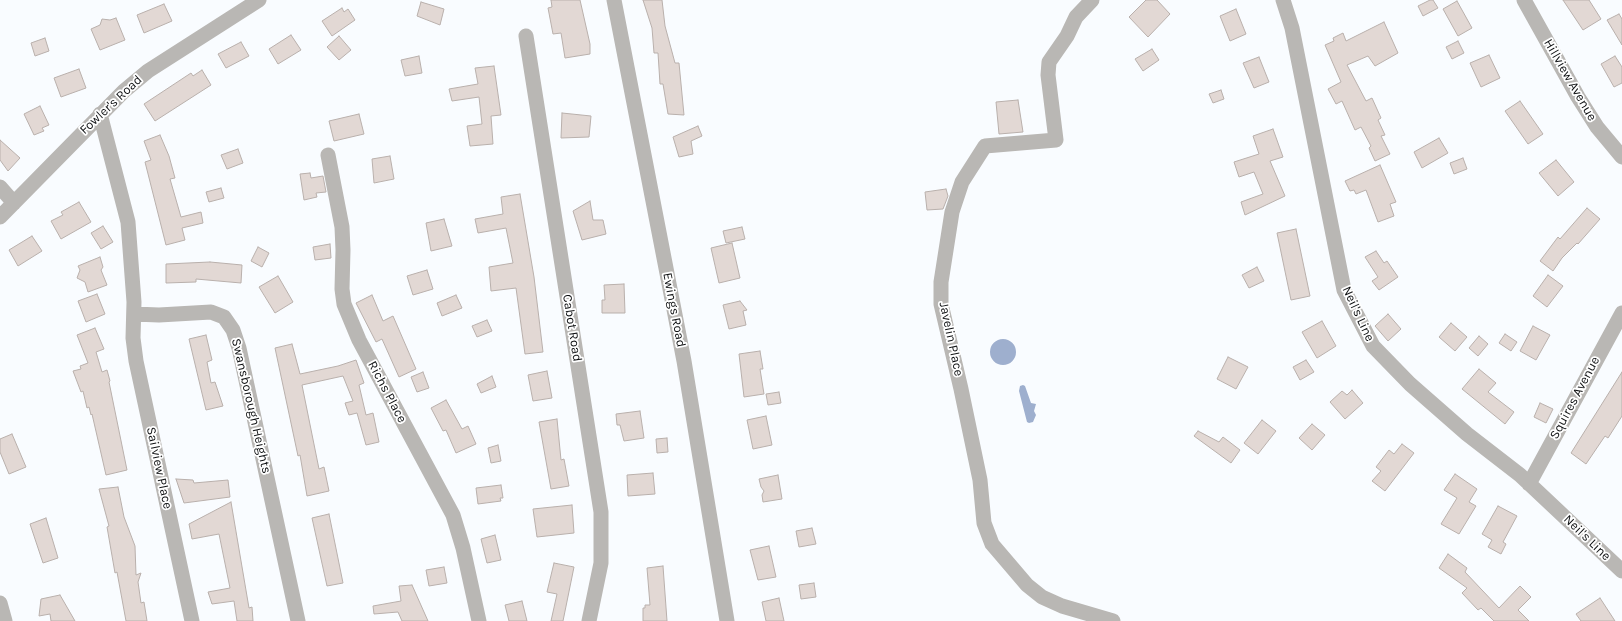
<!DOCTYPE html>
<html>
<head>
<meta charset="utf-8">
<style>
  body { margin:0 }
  canvas { display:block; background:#f9fcff }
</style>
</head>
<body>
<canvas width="1622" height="621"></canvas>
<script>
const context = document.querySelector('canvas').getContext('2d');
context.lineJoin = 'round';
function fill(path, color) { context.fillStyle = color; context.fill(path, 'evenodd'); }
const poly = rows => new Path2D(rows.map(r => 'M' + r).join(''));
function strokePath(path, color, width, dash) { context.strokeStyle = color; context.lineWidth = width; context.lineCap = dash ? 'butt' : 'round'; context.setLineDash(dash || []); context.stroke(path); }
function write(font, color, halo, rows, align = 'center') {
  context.font = font + ' Karla,sans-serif'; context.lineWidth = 3.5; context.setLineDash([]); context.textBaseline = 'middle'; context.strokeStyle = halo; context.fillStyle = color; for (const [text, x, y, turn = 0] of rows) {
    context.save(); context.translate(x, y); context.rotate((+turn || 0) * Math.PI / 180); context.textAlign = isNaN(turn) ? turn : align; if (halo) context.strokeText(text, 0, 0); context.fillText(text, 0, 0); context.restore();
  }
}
fill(poly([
  '990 352a13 13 0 1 1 26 0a13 13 0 1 1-26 0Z',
  [1023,385,1025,386,1031,403,1036,404,1034,411,1036,415,1033,422,1029,423,1027,422,1019,391,1020,386]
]), '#9eafce');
const building = poly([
  [551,0,580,0,590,44,590,54,565,58,561,33,553,34,548,8,552,7,551,0],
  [643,0,662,0,665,26,675,63,679,63,684,115,668,114,663,84,660,84,658,53,654,53,652,28,643,0],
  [1146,0,1157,0,1170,14,1148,37,1129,17,1146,0],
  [1430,0,1433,0,1438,8,1423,16,1418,6,1430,0],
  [1563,0,1589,0,1601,19,1583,30,1563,0],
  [1457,1,1472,28,1458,36,1443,9,1457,1],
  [421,2,444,9,440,25,417,16,421,2],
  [164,4,172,21,144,33,137,15,164,4],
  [342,8,344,12,348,9,355,20,332,36,322,21,342,8],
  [1236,9,1246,34,1230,41,1220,16,1236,9],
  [1619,14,1622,19,1622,45,1607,20,1619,14],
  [116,18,125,40,100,50,91,29,100,25,102,19,110,20,116,18],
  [1384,22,1398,53,1375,66,1368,56,1347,65,1366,101,1372,98,1381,118,1378,120,1385,135,1381,136,1390,154,1375,161,1369,148,1371,146,1361,127,1355,130,1342,101,1336,104,1328,89,1341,82,1325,45,1334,41,1333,38,1343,33,1346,41,1384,22],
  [291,35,301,50,278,64,269,49,291,35],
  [339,36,351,50,339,60,327,47,339,36],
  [45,38,49,51,35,56,31,43,45,38],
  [1458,41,1464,53,1452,59,1446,47,1458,41],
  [241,42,249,56,226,68,218,54,241,42],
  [1152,49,1159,60,1143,71,1135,59,1152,49],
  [1489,55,1500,78,1481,87,1470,63,1489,55],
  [419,56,422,73,405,76,401,60,419,56],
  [1615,56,1622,67,1622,83,1614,87,1601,64,1615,56],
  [1259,57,1269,82,1254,88,1243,63,1259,57],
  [494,66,501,115,491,116,493,144,470,146,467,126,482,124,479,97,452,101,449,89,478,84,475,68,494,66],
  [79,69,86,88,61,97,54,78,79,69],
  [202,70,211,85,155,121,144,104,191,73,193,76,202,70],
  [1221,90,1224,99,1213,103,1209,94,1221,90],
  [1018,100,1023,132,999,134,996,102,1018,100],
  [1520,101,1543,134,1528,144,1505,111,1520,101],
  [40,106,49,125,42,128,44,131,34,135,24,114,40,106],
  [562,113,591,116,589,137,561,138,562,113],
  [359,114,364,134,334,141,329,121,359,114],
  [698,126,702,136,691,141,693,154,679,157,673,137,698,126],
  [1273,129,1283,157,1270,161,1285,196,1245,215,1241,202,1263,194,1254,172,1239,177,1234,162,1259,154,1253,136,1273,129],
  [160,135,169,156,175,178,170,179,181,217,201,212,203,223,182,228,185,240,166,245,145,162,151,160,144,141,160,135],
  [1439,138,1448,153,1422,168,1414,152,1439,138],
  [0,140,20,158,8,171,0,160,0,140],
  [238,149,243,163,227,169,221,155,238,149],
  [390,156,394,179,374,183,372,159,390,156],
  [1463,158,1467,169,1454,174,1450,163,1463,158],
  [1556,160,1574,182,1558,196,1539,173,1556,160],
  [1380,165,1396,202,1390,204,1394,216,1378,222,1366,190,1356,194,1354,190,1350,191,1345,181,1380,165],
  [310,173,311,178,323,176,326,192,316,193,317,197,304,200,300,174,310,173],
  [221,188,224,198,209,202,206,192,221,188],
  [946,189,948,196,943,209,927,210,925,192,946,189],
  [520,194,534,277,543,352,525,354,516,288,491,291,489,267,513,263,506,228,478,233,475,219,503,214,501,197,520,194],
  [590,201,593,220,603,220,606,234,582,240,573,211,590,201],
  [79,202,91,222,61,239,51,221,63,215,61,212,79,202],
  [1587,208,1600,219,1578,244,1577,243,1562,258,1553,271,1540,261,1558,237,1560,239,1587,208],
  [444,219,452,246,431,251,426,223,444,219],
  [103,226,113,242,101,249,91,233,103,226],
  [742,227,745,239,726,243,723,231,742,227],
  [1296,229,1310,296,1291,300,1277,233,1296,229],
  [32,236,42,251,18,266,9,250,32,236],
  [732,243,740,278,719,283,711,248,732,243],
  [330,244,331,258,315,260,313,247,330,244],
  [258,247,269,253,262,267,251,261,258,247],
  [1376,251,1384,263,1387,261,1398,277,1379,290,1372,281,1378,277,1365,257,1376,251],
  [100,257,103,267,101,270,107,285,88,292,85,282,77,278,80,270,78,266,100,257],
  [210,262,242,265,241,283,196,279,196,282,166,283,166,264,210,262],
  [1257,267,1264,281,1249,288,1242,275,1257,267],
  [427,270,433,289,413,295,407,276,427,270],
  [1548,275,1563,286,1547,307,1533,296,1548,275],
  [278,276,293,302,275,313,259,287,278,276],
  [624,284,625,313,602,313,602,300,605,300,604,285,624,284],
  [97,294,105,314,86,322,78,301,97,294],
  [372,295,383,321,393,316,416,369,399,377,382,339,376,342,356,303,372,295],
  [456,295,462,308,442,316,437,303,456,295],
  [740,301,747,310,743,311,746,325,729,329,723,305,740,301],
  [1388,314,1401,329,1388,341,1375,326,1388,314],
  [487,320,492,331,477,337,472,326,487,320],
  [1322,321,1336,346,1317,358,1302,332,1322,321],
  [1451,323,1467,337,1455,351,1439,337,1451,323],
  [1533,326,1550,335,1536,360,1520,351,1533,326],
  [95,328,104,349,96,352,102,372,107,370,110,381,109,382,127,470,106,475,92,414,91,415,89,407,87,408,83,391,81,392,73,371,81,369,80,366,88,363,77,335,95,328],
  [1505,334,1517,342,1511,351,1499,343,1505,334],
  [206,335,212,360,207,362,211,383,215,382,223,406,206,410,189,339,206,335],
  [1479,336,1488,344,1478,356,1469,348,1479,336],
  [292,344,300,374,338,366,356,360,364,383,359,385,366,415,373,413,379,442,366,445,357,413,349,415,345,403,353,401,343,376,302,385,319,469,324,467,329,491,307,496,300,455,298,456,275,348,292,344],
  [760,351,763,369,760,369,764,394,744,397,739,354,760,351],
  [1228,357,1248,367,1236,389,1217,379,1228,357],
  [1306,360,1314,372,1300,380,1293,367,1306,360],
  [1479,369,1496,383,1488,392,1514,412,1505,424,1462,389,1479,369],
  [547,371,552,398,533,401,528,375,547,371],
  [423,372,429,388,417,392,411,377,423,372],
  [1622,372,1622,416,1608,438,1605,436,1586,464,1571,453,1622,372],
  [492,376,496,387,481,393,477,384,492,376],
  [1352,390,1363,403,1345,419,1330,402,1342,391,1347,395,1352,390],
  [779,392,781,403,768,405,766,394,779,392],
  [446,400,462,429,468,426,476,444,456,453,446,430,443,431,431,408,446,400],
  [1540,403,1553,409,1546,423,1534,417,1540,403],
  [640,411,644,438,624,441,620,425,617,425,616,414,640,411],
  [766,416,772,445,753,449,747,420,766,416],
  [557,419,561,460,564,459,569,486,551,489,539,422,557,419],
  [1262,420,1276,431,1258,454,1244,443,1262,420],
  [1312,424,1325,435,1312,450,1299,438,1312,424],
  [1198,431,1219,442,1223,437,1240,450,1231,463,1194,436,1198,431],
  [12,434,26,467,9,474,0,452,0,439,12,434],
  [667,438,668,452,657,453,656,439,667,438],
  [1402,444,1414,453,1385,491,1372,481,1381,471,1376,467,1389,450,1394,454,1402,444],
  [498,445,501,461,491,463,488,448,498,445],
  [653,473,655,494,628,496,627,475,653,473],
  [1455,474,1477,489,1469,502,1476,506,1459,534,1441,524,1457,498,1444,490,1455,474],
  [778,475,782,499,763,502,762,495,764,491,761,487,759,479,778,475],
  [176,479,193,480,194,483,228,480,230,497,184,503,176,479],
  [501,485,503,498,500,498,501,501,478,504,476,488,501,485],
  [118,487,124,517,135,546,136,575,141,573,138,582,141,603,144,602,147,621,126,621,117,572,115,573,107,527,109,526,99,489,118,487],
  [231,502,249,608,252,607,253,621,237,621,234,601,212,604,208,592,230,588,219,534,192,539,189,524,231,502],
  [572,505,574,533,537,537,533,509,572,505],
  [1498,506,1517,516,1503,542,1506,544,1501,554,1488,547,1492,540,1482,534,1498,506],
  [329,514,343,583,327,586,312,518,329,514],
  [46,518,58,558,43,563,30,524,46,518],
  [812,528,816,544,799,547,796,531,812,528],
  [495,535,501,560,487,563,481,539,495,535],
  [769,546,776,577,758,580,750,550,769,546],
  [1448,554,1467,568,1465,572,1499,608,1520,586,1531,597,1518,610,1529,621,1494,621,1481,608,1478,610,1462,593,1467,588,1439,568,1448,554],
  [554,563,574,567,563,621,551,621,557,594,547,592,554,563],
  [663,566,667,621,643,621,643,608,645,608,645,605,650,605,647,568,663,566],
  [444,567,447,583,429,586,426,570,444,567],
  [814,583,816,597,801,599,799,585,814,583],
  [412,585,428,621,402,621,398,612,374,614,373,606,401,601,399,586,412,585],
  [60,595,75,621,51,621,50,614,39,616,41,599,60,595],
  [779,598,784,621,766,621,762,602,779,598],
  [1600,598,1615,621,1581,621,1576,614,1600,598],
  [522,601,527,621,509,621,505,605,522,601]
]);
fill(building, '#e2d8d4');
strokePath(building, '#b9b0ac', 1);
strokePath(poly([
  [614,0,684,361,727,621],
  [1092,0,1076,17,1067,36,1049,62,1048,75,1056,140,985,146,962,182,952,212,941,282,941,304,961,389,980,480,984,523,992,544,1027,585,1042,597,1062,606,1113,621],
  [1283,0,1292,28,1344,290,1373,346,1410,384,1467,434,1520,475,1622,571],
  [1524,0,1578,97,1597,127,1622,157],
  [526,36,601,512,601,563,589,621],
  [100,114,128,222,134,302,133,338,136,361,192,621],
  [328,155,342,227,343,250,342,289,344,304,359,340,453,515,463,548,479,621],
  [0,187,14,203],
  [0,217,124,91,148,71,259,0],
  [134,314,159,315,211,312,224,317,233,330,239,348,298,621],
  [1529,484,1622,313],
  [0,603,5,621]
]), '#b9b7b4', 15);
write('13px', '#0d0f11', '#fff', [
  ["Hillview Avenue",1570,80,60],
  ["Fowler's Road",111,105,-43],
  ["Ewings Road",674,310,79],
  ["Neil's Line",1358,314,65],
  ["Cabot Road",572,328,81],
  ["Javelin Place",951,339,78],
  ["Richs Place",387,392,62],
  ["Squires Avenue",1575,398,-62],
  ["Swansborough Heights",251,406,77],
  ["Sailview Place",159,468,78],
  ["Neil's Line",1587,538,44]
]);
</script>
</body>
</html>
